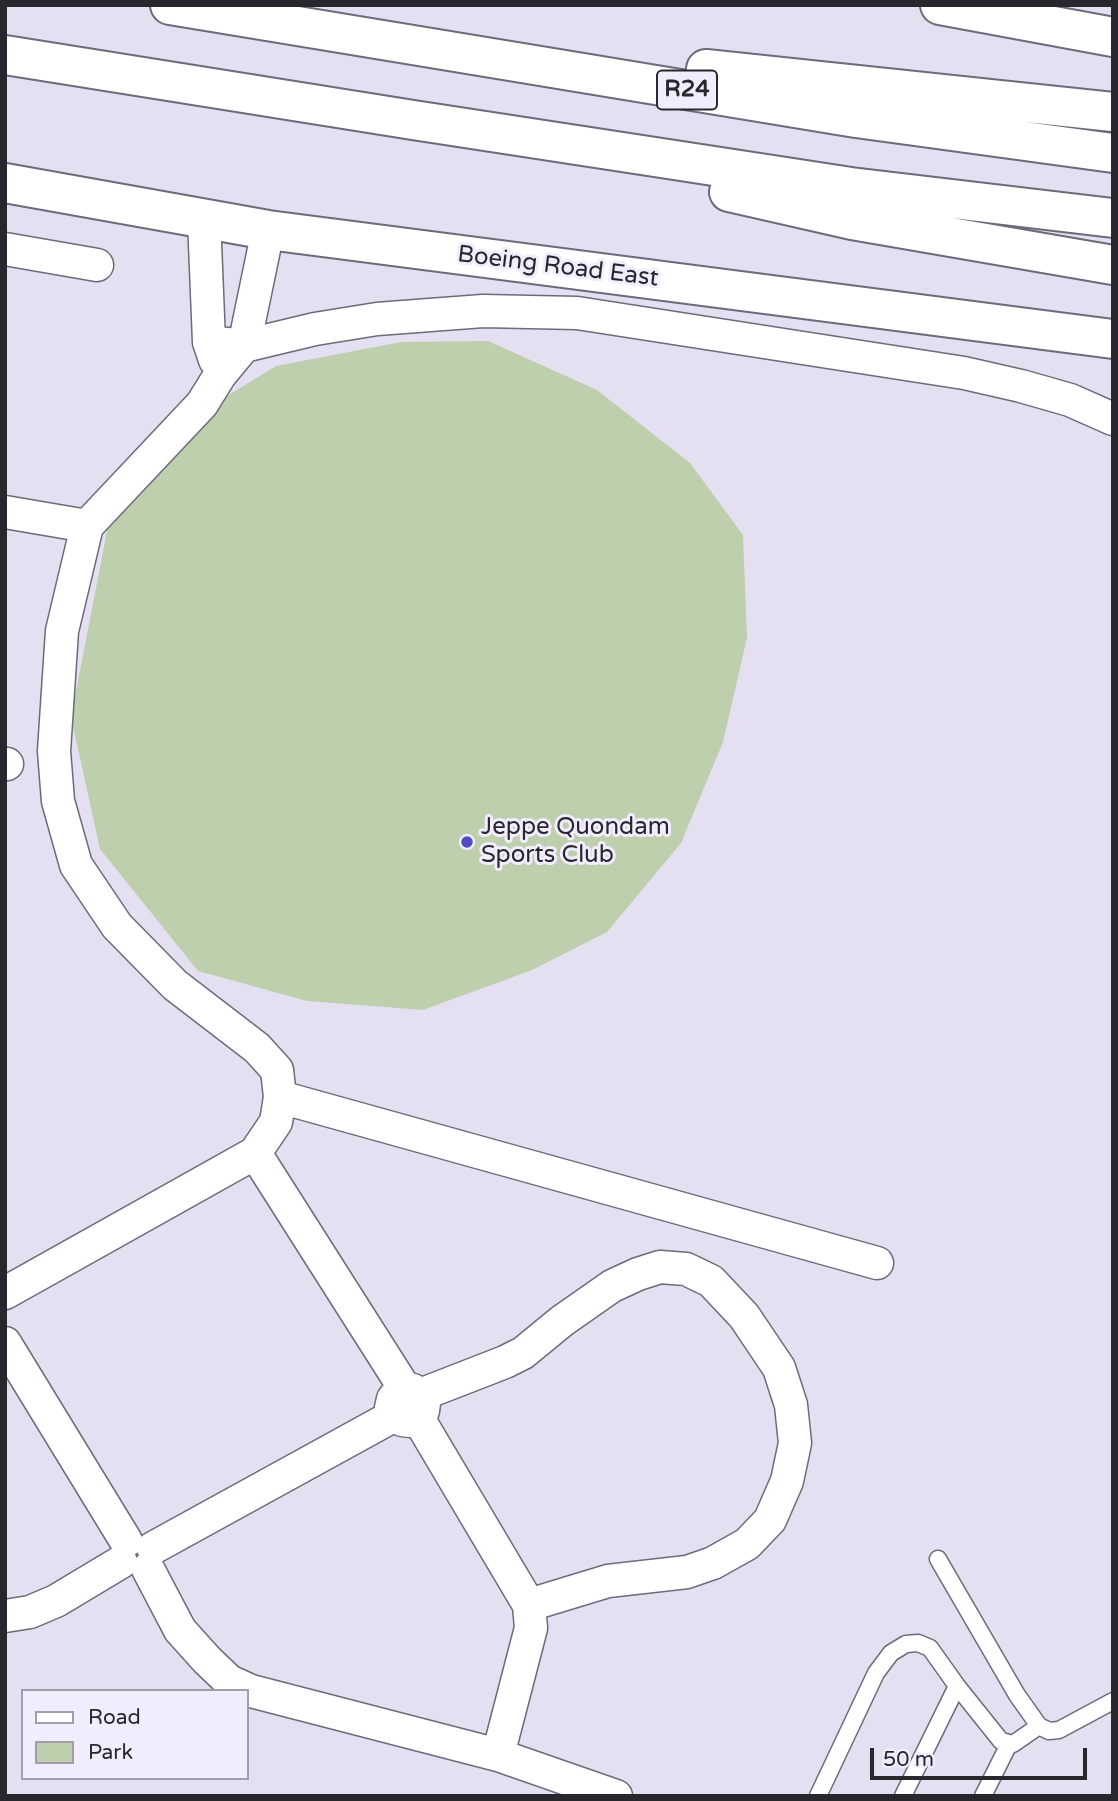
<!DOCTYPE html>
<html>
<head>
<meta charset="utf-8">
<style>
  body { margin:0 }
  #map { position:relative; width:1118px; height:1801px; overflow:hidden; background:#e4dff1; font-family:"Varela Round",sans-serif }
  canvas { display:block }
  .frame { position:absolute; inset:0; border:7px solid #29272d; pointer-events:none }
  .legend { position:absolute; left:21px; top:1689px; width:228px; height:91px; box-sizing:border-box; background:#f1ecfe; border:2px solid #a19daa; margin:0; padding:9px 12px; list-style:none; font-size:21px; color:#29272d }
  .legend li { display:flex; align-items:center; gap:14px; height:35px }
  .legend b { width:35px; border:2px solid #a19daa }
  .scale { position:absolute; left:870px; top:1748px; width:217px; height:32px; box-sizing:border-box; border:4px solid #29272d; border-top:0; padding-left:9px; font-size:21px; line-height:24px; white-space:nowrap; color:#29272d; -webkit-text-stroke:5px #f1ecfe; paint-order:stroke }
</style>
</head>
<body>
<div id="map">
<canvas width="1118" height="1801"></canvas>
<div class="frame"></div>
<ul class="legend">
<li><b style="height:9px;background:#fff"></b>Road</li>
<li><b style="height:19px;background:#bdcfad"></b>Park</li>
</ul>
<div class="scale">50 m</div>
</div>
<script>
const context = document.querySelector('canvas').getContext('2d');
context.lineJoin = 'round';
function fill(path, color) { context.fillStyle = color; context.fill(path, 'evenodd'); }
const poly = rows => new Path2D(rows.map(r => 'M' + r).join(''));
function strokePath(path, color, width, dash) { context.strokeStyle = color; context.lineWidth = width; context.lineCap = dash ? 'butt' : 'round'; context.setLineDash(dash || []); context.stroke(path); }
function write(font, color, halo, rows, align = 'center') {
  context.font = font + ' "Varela Round",sans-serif'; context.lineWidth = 6; context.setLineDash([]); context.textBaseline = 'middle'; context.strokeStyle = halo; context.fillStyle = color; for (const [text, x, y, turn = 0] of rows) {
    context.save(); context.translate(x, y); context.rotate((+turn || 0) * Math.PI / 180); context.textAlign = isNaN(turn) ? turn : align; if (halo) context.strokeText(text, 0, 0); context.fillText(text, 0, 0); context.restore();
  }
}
fill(poly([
  [488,341,597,390,690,463,743,535,747,638,723,742,681,843,607,932,532,970,423,1010,307,1001,198,971,100,849,71,717,108,526,204,410,276,366,401,342]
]), '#bdcfad');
const service = poly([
  [938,1559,1017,1695,1039,1726,1049,1731,1059,1730,1113,1701],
  [818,1796,876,1673,891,1653,906,1644,918,1643,930,1648,957,1686,1001,1741,1013,1744,1039,1726],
  [903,1796,957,1686],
  [983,1796,1009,1744]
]);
const minor = poly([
  [204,219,209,342,215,360],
  [5,249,97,265],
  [209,342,244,346,315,329,377,319,483,311,577,313,964,373,1021,386,1070,400,1113,419],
  [5,512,87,526],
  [5,764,7,764],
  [280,1097,877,1263],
  [255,1153,405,1389],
  [5,1293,255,1153,276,1122,280,1097,277,1070,257,1048,175,985,117,926,76,865,58,801,54,751,62,631,87,526,202,404,220,375,244,346,268,230],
  [5,1343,126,1541],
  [420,1395,424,1403,423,1411,418,1418,410,1421,402,1420,395,1415,391,1408,393,1399,398,1393,405,1389,413,1390,420,1395,505,1362,523,1353,562,1321,612,1286,638,1274,660,1267,686,1269,711,1281,744,1316,779,1368,791,1405,795,1443,787,1481,770,1520,747,1544,713,1563,687,1572,608,1581,529,1605],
  [418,1418,529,1605,531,1628,498,1755],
  [153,1548,395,1415],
  [148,1569,180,1630,207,1660,229,1681,251,1691,498,1755,616,1796],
  [5,1616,30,1612,56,1601,121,1562]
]);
const secondary = poly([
  [940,5,1113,37],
  [5,183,268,230,1113,339]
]);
const motorway = poly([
  [170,5,856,118,1113,153],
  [5,55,413,120,851,187,1113,218],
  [706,69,1113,112],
  [729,192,852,220,1113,265]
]);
strokePath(service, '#6e6a7a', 19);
strokePath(minor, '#6e6a7a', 35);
strokePath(secondary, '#6e6a7a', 42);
strokePath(motorway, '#6e6a7a', 42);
strokePath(service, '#fff', 16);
strokePath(minor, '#fff', 32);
strokePath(secondary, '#fff', 38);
strokePath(motorway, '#fff', 38);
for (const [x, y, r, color] of [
  [467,842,7,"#524cc3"]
]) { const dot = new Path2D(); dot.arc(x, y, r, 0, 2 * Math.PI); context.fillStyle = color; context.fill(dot); strokePath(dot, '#f1ecfe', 2.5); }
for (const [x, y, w] of [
  [687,90,60]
]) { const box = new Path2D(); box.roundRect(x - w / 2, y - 19.5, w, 39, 5); context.fillStyle = '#f1ecfe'; context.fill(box); strokePath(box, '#29272d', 2); }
write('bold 23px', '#29272d', null, [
  ["R24",687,90]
]);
write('24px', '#29272d', '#f1ecfe', [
  ["Boeing Road East",558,267,7]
]);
write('24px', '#29272d', '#f1ecfe', [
  ["Jeppe Quondam",481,828],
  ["Sports Club",481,856]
], 'left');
</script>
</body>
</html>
